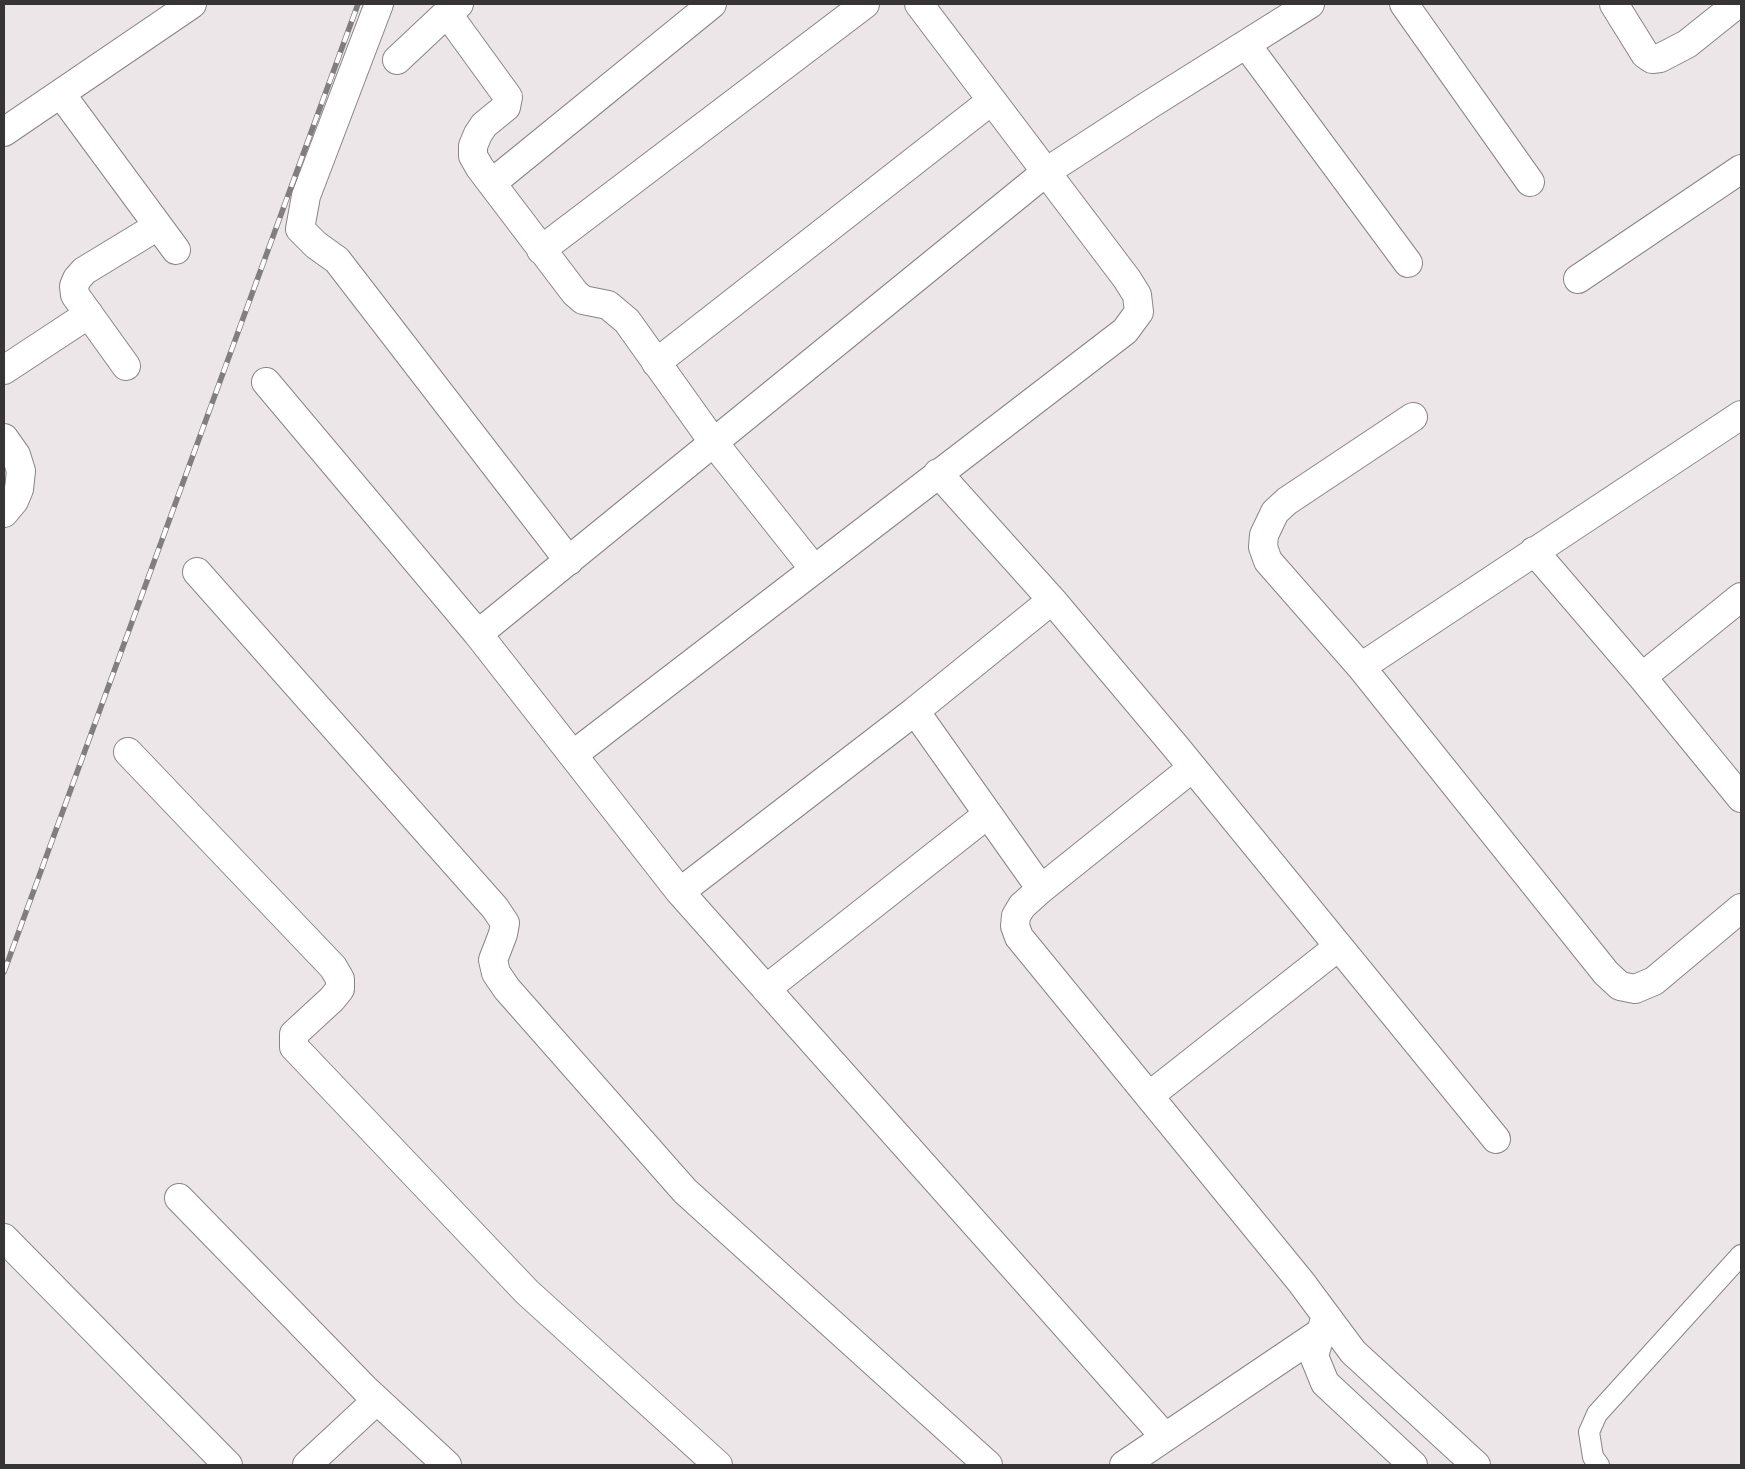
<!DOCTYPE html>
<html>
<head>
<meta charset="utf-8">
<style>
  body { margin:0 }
  #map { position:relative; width:1745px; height:1469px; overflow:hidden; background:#ede6e9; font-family:"Golos Text",sans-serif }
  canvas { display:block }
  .frame { position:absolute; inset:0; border:5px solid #363435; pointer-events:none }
</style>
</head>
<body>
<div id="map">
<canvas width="1745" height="1469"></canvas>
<div class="frame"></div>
</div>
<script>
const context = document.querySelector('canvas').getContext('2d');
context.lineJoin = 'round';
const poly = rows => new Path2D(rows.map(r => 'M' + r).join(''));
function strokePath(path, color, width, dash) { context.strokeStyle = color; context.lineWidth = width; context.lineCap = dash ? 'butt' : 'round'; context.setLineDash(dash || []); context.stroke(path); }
const lane = poly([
  [1599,1465,1593,1457,1589,1432,1597,1414,1741,1255]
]);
const street = poly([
  [379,4,306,196,300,229,316,245,337,260,569,561],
  [1404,4,1530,182],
  [1614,4,1645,54,1652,59,1660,58,1687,44,1737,4],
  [447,13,508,97,506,107,484,125,478,134,473,146,473,156,480,168,575,293,583,300,608,305,627,321,714,443,814,569],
  [1246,44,1408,263],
  [397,60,447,13,459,4],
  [61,94,176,250],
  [4,132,192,4],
  [492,183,712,4],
  [541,250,865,4],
  [1578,279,1741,169],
  [656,363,991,101],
  [126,366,75,295,74,286,77,279,84,271,158,226],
  [4,370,89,314],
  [266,382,478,634,680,892,1165,1437],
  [1413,417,1287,501,1275,512,1264,535,1263,547,1268,561,1361,667,1606,973,1620,986,1635,989,1654,981,1741,908],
  [4,438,16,455,21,471,19,489,14,501,4,513],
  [938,473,1052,600,1175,746,1496,1139],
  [1534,551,1642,677,1741,798],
  [197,572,495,908,505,923,503,934,493,960,496,973,507,989,685,1191,988,1465],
  [478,634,1046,172,1149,105,1310,4],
  [1361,667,1741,415],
  [1642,677,1741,597],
  [915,711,1041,889,1022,906,1016,916,1015,926,1019,937,1301,1282,1353,1352,1476,1465],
  [128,752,333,967,340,979,340,989,332,999,294,1034,294,1047,527,1292,718,1465],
  [574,754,1125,331,1139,312,1137,295,1127,279,919,4],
  [1041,889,1192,768],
  [680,892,915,711,1052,600],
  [766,989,988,814],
  [1149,1096,1338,947],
  [179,1198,365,1389,447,1465],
  [4,1238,228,1465],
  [1324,1322,1314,1356,1325,1383,1413,1465],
  [307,1465,377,1400],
  [1124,1465,1321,1332]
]);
strokePath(lane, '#8a8486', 22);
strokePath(street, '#8a8486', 30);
strokePath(lane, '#fff', 20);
strokePath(street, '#fff', 28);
const rail = poly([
  [4,972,358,4]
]);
strokePath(rail, '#827e80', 5.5);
strokePath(rail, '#fff', 4, [11]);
</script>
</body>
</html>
